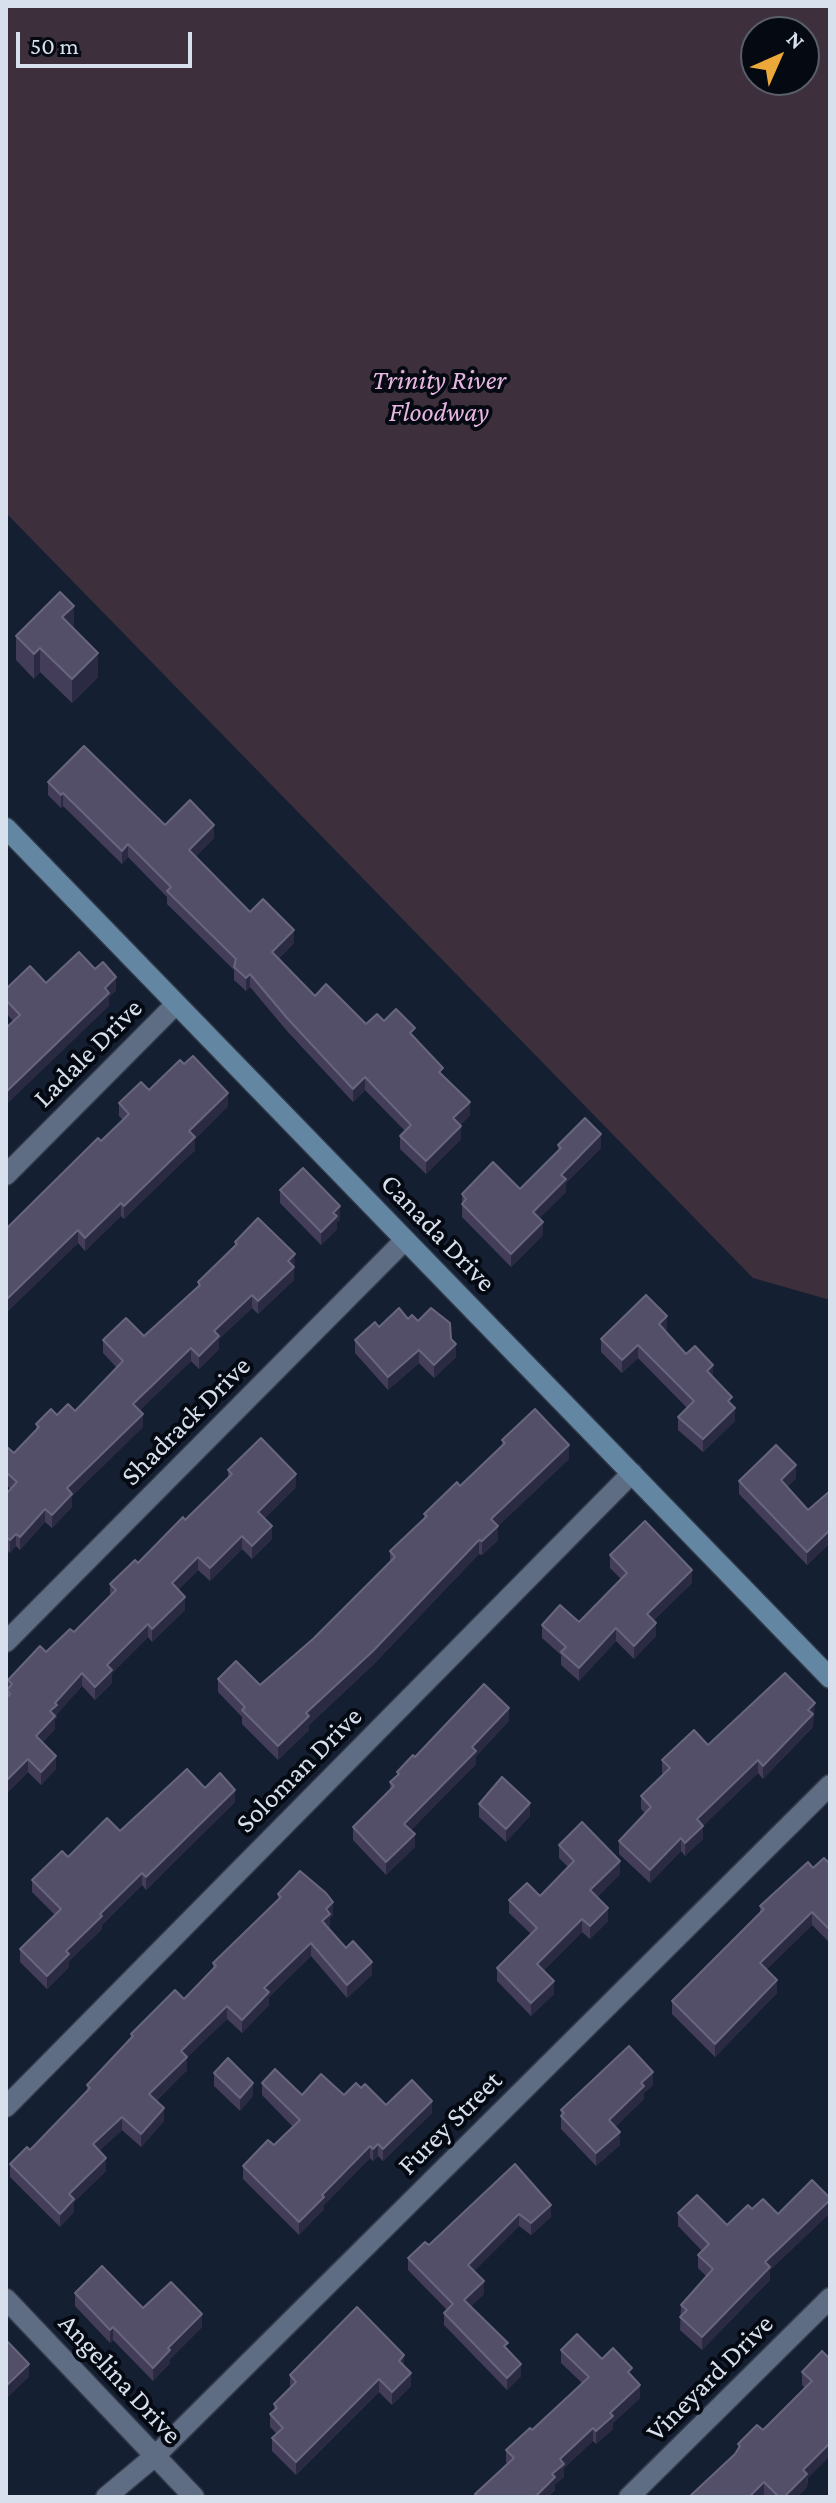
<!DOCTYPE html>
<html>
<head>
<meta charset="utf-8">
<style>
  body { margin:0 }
  #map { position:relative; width:836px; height:2503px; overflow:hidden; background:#141f32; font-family:"Crimson Pro",serif }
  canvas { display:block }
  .frame { position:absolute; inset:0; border:8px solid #d8e0ed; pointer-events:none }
  .north { position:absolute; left:740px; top:16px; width:80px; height:80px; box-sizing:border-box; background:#050912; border:2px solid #595f6a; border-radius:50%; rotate:45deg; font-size:22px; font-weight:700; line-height:32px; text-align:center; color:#d8e0ed }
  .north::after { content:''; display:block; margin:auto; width:28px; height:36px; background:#eca93a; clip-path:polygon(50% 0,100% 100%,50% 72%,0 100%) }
  .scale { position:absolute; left:16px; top:32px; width:176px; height:36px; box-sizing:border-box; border:4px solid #d8e0ed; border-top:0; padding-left:10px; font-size:24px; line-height:28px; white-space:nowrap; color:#d8e0ed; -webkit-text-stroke:6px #050912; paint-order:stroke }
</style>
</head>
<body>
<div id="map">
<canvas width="836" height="2503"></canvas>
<div class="frame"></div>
<div class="north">N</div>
<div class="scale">50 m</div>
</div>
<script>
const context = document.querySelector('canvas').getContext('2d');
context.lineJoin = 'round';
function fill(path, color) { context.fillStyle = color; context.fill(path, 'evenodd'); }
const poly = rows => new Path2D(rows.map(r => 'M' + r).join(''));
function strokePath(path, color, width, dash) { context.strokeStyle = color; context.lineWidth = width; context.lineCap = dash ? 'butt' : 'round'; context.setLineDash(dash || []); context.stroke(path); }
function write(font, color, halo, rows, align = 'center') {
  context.font = font + ' "Crimson Pro",serif'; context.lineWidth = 8; context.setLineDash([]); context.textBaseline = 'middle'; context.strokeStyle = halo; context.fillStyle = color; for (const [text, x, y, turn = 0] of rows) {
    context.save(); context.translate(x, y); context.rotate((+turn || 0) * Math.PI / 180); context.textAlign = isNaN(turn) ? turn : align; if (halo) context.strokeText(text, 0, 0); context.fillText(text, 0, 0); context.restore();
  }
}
fill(poly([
  [6,6,830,6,830,1300,753,1278,6,513],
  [756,32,804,32,804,80,756,80]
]), '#3e2f3c');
const street = poly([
  [6,1175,176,1004],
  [6,1642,405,1240],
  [6,2107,632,1473],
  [6,2299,194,2497],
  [106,2497,155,2456,830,1785],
  [629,2497,830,2298]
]);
const secondary = poly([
  [6,828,830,1678]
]);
strokePath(street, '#313848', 23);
strokePath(secondary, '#313848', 23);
strokePath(street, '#5f6d84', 20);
strokePath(secondary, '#6387a2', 20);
fill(poly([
  [74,629,98,677,72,703,40,672,34,679,16,660,16,636],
  [48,782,165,825,214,838,196,856,250,912,294,943,279,958,315,996,366,1024,384,1021,415,1037,443,1076,470,1115,460,1125,461,1139,426,1174,400,1149,400,1136,405,1131,365,1090,353,1102,287,1031,250,987,246,991,234,980,234,970,167,904,167,897,128,857,122,864,63,806,61,808,48,795],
  [46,983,116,990,109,997,109,1006,13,1021,6,1013,6,989],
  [149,1090,228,1106,195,1139,195,1150,124,1219,121,1216,85,1251,78,1243,6,1313,101,1141,123,1120,119,1116,119,1103],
  [558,1145,601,1148,566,1183,566,1192,539,1218,543,1235,511,1267,462,1217,462,1194,520,1189,558,1151],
  [280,1190,340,1220,337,1222,337,1229,321,1245,280,1203],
  [235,1242,295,1267,294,1269,294,1280,258,1314,252,1308,219,1339,219,1349,199,1369,191,1361,140,1410,143,1427,72,1496,72,1507,52,1528,45,1522,20,1550,16,1546,10,1553,6,1549,6,1494,11,1489,6,1485,6,1448,14,1453,36,1431,36,1424,57,1415,75,1411,117,1368,103,1353,103,1340,144,1336,198,1287,198,1282,235,1246],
  [408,1319,418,1321,451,1339,456,1357,434,1378,419,1363,388,1390,355,1353,355,1340,379,1327],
  [667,1329,665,1331,686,1354,713,1377,732,1406,735,1421,703,1452,678,1430,678,1417,687,1408,638,1358,622,1373,601,1352,601,1339],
  [502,1440,569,1459,498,1526,498,1540,482,1555,479,1554,373,1665,309,1725,309,1730,278,1760,242,1724,242,1717,218,1692,218,1679,260,1685,313,1639,390,1562,390,1551,424,1518,424,1514,460,1486,502,1445],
  [228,1470,296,1487,264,1519,272,1539,252,1559,242,1549,210,1581,198,1570,178,1590,185,1610,152,1642,148,1637,112,1673,112,1683,95,1700,82,1686,57,1714,57,1718,55,1719,55,1729,42,1743,56,1769,41,1785,28,1772,8,1792,6,1789,6,1698,8,1689,8,1680,74,1632,110,1596,110,1584,138,1563,185,1520,228,1478],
  [796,1478,787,1487,808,1510,830,1491,830,1543,807,1565,739,1494,739,1481],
  [610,1555,692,1583,653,1621,656,1636,634,1659,616,1641,579,1681,561,1665,561,1655,542,1638,542,1625,579,1622,621,1579,610,1568],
  [815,1716,813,1718,813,1727,763,1779,758,1773,703,1826,703,1839,685,1856,681,1851,650,1883,619,1854,619,1841,645,1813,641,1809,641,1796,663,1774,662,1773,662,1760,708,1745],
  [509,1721,476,1756,476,1764,411,1830,415,1847,386,1875,353,1840,353,1827,390,1791,390,1782,397,1775,397,1772,415,1757],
  [205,1788,235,1802,146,1890,142,1885,102,1925,102,1929,69,1961,69,1967,47,1989,20,1962,20,1949,55,1915,32,1892,32,1880,68,1857],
  [479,1804,530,1816,506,1842,479,1817],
  [559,1845,620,1874,597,1897,608,1921,590,1939,582,1932,543,1971,554,1994,531,2016,497,1981,497,1968,531,1934,509,1913,509,1900,540,1896,568,1867,559,1858],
  [830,1862,830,1943,812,1925,766,1970,777,1993,715,2057,672,2014,672,2001,760,1913,760,1906],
  [278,1894,333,1915,330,1918,330,1927,329,1928,372,1975,347,1998,311,1956,269,1997,269,2005,242,2033,227,2019,187,2057,187,2070,156,2101,164,2121,141,2147,122,2130,99,2151,106,2171,74,2202,74,2212,60,2227,10,2177,10,2164,30,2150,87,2092,87,2085,131,2038,131,2034,184,1999,213,1968,213,1963,278,1900],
  [214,2073,253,2096,240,2111,214,2086],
  [262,2083,302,2095,344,2095,361,2088,386,2105,432,2113,383,2161,378,2156,373,2161,370,2158,324,2205,324,2209,299,2235,243,2179,243,2166,274,2145,293,2127,262,2095],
  [653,2085,644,2093,644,2099,615,2127,620,2145,596,2166,561,2129,561,2110],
  [515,2164,551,2217,531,2235,519,2226,474,2271,484,2294,471,2306,508,2350,521,2376,507,2390,444,2325,444,2313,447,2310,408,2270,408,2258,429,2245],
  [830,2198,830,2213,770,2270,770,2280,702,2350,680,2330,681,2305,706,2276,698,2268,698,2255,702,2251,678,2226,678,2213,727,2225,752,2209,778,2214],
  [75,2293,143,2308,202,2327,170,2359,170,2363,153,2381,113,2340,110,2343,75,2306],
  [561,2350,602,2359,632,2376,640,2398,613,2423,613,2429,596,2444,593,2441,564,2468,564,2477,555,2484,555,2490,548,2497,475,2497,475,2494,507,2464,506,2462,506,2450,532,2430,582,2383,561,2363],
  [822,2351,807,2487,797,2497,766,2497,764,2495,762,2497,689,2497,735,2454,738,2449,738,2444,763,2430,805,2388,802,2385,802,2372],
  [404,2366,411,2386,392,2405,379,2392,296,2475,272,2451,272,2438,277,2434,270,2427,270,2414,274,2411,274,2404,290,2388,290,2375]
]), '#433d59');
fill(poly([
  [74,606,74,630,62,617],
  [40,648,40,672,34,679,34,654],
  [98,653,98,677,72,703,72,679],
  [63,793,63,806,61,808,61,795],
  [214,825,214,838,189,863,189,850],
  [128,844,128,857,122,864,122,851],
  [294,930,294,943,272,964,272,952],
  [250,974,250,987,246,991,246,978],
  [116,977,116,990,109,997,109,1006,6,1105,6,1092],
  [365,1077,365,1090,353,1102,353,1089],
  [228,1093,228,1106,195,1139,195,1150,124,1219,124,1206,189,1131],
  [470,1102,470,1115,453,1131,453,1118],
  [461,1126,461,1139,426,1174,426,1161],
  [601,1134,601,1148,566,1183,566,1192,533,1225,533,1212,561,1175],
  [121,1203,121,1216,85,1251,85,1238],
  [340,1206,340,1220,337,1222,337,1229,321,1245,321,1232,333,1213],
  [543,1222,543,1235,511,1267,511,1254],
  [78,1230,78,1243,6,1313,6,1300],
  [295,1254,294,1280,258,1314,258,1301,288,1261],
  [252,1295,252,1308,219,1339,219,1349,199,1369,199,1356,214,1331],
  [667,1316,667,1329,659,1337,659,1324],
  [456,1344,456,1357,434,1378,434,1365],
  [638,1345,638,1358,622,1373,622,1360],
  [191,1348,191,1361,133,1417,133,1404],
  [419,1350,419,1363,388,1390,388,1377],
  [713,1365,713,1378,707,1371],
  [735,1408,735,1421,703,1452,703,1439],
  [143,1414,143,1427,72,1496,72,1507,52,1528,52,1515,67,1488],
  [569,1445,569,1459,498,1526,498,1540,482,1555,482,1541,491,1519],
  [796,1465,796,1478,781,1493,781,1480],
  [296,1474,296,1487,258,1525,258,1512],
  [45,1509,45,1522,20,1550,20,1537],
  [272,1526,272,1539,252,1559,252,1546],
  [830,1530,830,1543,807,1565,807,1552],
  [16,1534,16,1546,10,1553,10,1540],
  [242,1536,242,1549,210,1581,210,1568],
  [479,1540,479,1554,373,1665,309,1725,309,1730,278,1760,278,1746,306,1713],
  [198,1557,198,1570,172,1596,172,1583],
  [692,1570,692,1583,647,1627,647,1614],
  [185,1597,185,1610,152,1642,152,1629],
  [656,1623,656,1636,634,1659,634,1646],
  [148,1624,148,1637,112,1673,112,1683,95,1700,95,1687,107,1665],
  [616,1628,616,1641,579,1681,579,1668],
  [82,1673,82,1686,57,1714,57,1718,55,1719,55,1729,36,1749,36,1736,55,1703],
  [815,1703,813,1727,763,1779,763,1766,808,1710],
  [509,1708,509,1721,476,1756,476,1764,404,1837,404,1824,472,1747],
  [56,1756,56,1769,41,1785,41,1772],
  [28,1759,28,1772,8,1792,8,1779],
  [758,1760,758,1773,703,1826,703,1839,685,1856,685,1843,697,1819],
  [235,1790,235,1802,146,1890,146,1877],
  [530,1803,530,1816,506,1842,506,1829],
  [415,1834,415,1847,386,1875,386,1862],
  [681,1838,681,1851,650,1883,650,1870],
  [620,1861,620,1874,590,1903,590,1890],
  [142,1873,142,1885,102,1925,102,1929,69,1961,69,1967,47,1989,47,1976,66,1951,100,1914],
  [333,1902,333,1915,330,1918,330,1927,322,1934,322,1921,326,1909],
  [608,1908,608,1921,590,1939,590,1926],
  [812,1912,812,1925,760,1976,760,1963],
  [582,1919,582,1932,537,1977,537,1964],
  [311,1943,311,1956,269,1997,269,2005,242,2033,242,2020,264,1988],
  [372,1962,372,1975,347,1998,347,1985],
  [777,1980,777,1993,715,2057,715,2044],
  [554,1981,554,1994,531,2016,531,2003],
  [227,2006,227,2019,181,2064,181,2051],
  [187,2057,187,2070,149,2107,149,2094],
  [653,2072,653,2085,644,2093,644,2099,609,2133,609,2120,641,2083],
  [253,2083,253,2096,240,2111,240,2098],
  [432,2101,432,2113,383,2161,383,2149],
  [164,2108,164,2121,141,2147,141,2134],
  [122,2117,122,2130,93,2157,93,2144],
  [620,2132,620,2145,596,2166,596,2153],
  [378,2144,378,2156,373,2161,373,2149],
  [370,2146,370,2158,324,2205,324,2209,299,2235,299,2222,322,2195],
  [106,2158,106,2171,74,2202,74,2212,60,2227,60,2214,69,2194],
  [830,2200,830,2213,770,2270,770,2280,702,2350,702,2337,765,2262],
  [551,2205,551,2217,531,2235,531,2223],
  [519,2214,519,2226,468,2277,468,2265],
  [484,2281,484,2294,464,2312,464,2300],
  [202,2314,202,2327,170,2359,170,2363,153,2381,153,2368,168,2348],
  [113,2327,113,2340,110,2343,110,2330],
  [404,2355,404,2368,399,2361],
  [29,2364,29,2377,6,2399,6,2386],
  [521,2364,521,2376,507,2390,507,2378],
  [411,2373,411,2386,392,2405,392,2392],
  [379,2379,379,2392,296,2475,296,2462],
  [640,2385,640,2398,613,2423,613,2429,596,2444,596,2431,610,2413],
  [593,2428,593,2441,564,2468,564,2477,555,2484,555,2490,548,2497,535,2497,552,2474,560,2459],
  [830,2443,830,2456,807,2479,807,2487,797,2497,784,2497,803,2470],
  [764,2482,764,2495,762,2497,749,2497]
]), '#2a2a43');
const building = poly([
  [60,592,74,606,62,617,98,653,72,679,40,648,34,654,16,636,60,592],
  [84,746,165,825,190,800,214,825,189,850,250,912,263,899,294,930,272,952,315,996,326,984,366,1024,377,1014,384,1021,396,1009,415,1028,410,1033,443,1068,439,1072,470,1102,453,1118,461,1126,426,1161,400,1136,411,1125,365,1077,353,1089,287,1018,250,974,246,978,234,967,236,959,167,891,171,887,128,844,122,851,63,793,61,795,48,782,84,746],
  [79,952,95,969,103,962,116,977,105,988,109,993,6,1092,6,1028,20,1015,6,1000,6,989,30,966,46,983,79,952],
  [193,1056,228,1093,189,1131,195,1137,124,1206,121,1203,85,1238,78,1230,6,1300,6,1229,98,1138,101,1141,129,1114,119,1103,141,1082,149,1090,180,1060,184,1064,193,1056],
  [585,1118,601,1134,561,1175,566,1179,533,1212,543,1222,511,1254,462,1204,466,1199,462,1194,493,1162,520,1189,561,1148,558,1145,585,1118],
  [303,1168,340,1206,333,1213,337,1216,321,1232,280,1190,303,1168],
  [258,1218,295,1254,288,1261,294,1267,258,1301,252,1295,214,1331,219,1336,199,1356,191,1348,133,1404,143,1414,67,1488,72,1494,52,1515,45,1509,20,1537,16,1534,10,1540,6,1536,6,1494,17,1482,6,1472,6,1448,7,1447,14,1453,39,1427,36,1424,51,1409,57,1415,68,1404,75,1411,123,1361,103,1340,126,1318,144,1336,200,1285,198,1282,237,1244,235,1242,258,1218],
  [646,1295,667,1316,659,1324,686,1354,695,1346,713,1365,707,1371,732,1397,728,1401,735,1408,703,1439,678,1417,694,1401,638,1345,622,1360,601,1339,646,1295],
  [399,1308,408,1319,412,1315,418,1321,431,1308,450,1323,451,1339,456,1344,434,1365,419,1350,388,1377,355,1340,375,1322,379,1327,399,1308],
  [535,1409,569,1445,491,1519,498,1526,482,1541,479,1540,373,1651,306,1713,309,1716,278,1746,242,1710,245,1707,218,1679,236,1661,260,1685,313,1639,395,1557,390,1551,427,1516,424,1514,457,1482,460,1486,505,1443,502,1440,535,1409],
  [261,1438,296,1474,258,1512,272,1526,252,1546,242,1536,210,1568,198,1557,172,1583,185,1597,152,1629,148,1624,107,1665,112,1670,95,1687,82,1673,55,1703,57,1705,50,1711,55,1716,36,1736,56,1756,41,1772,28,1759,8,1779,6,1776,6,1698,10,1694,7,1690,12,1684,8,1680,40,1646,46,1652,70,1629,74,1632,116,1590,110,1584,135,1560,138,1563,183,1517,185,1520,232,1474,228,1470,261,1438],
  [776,1445,796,1465,781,1480,808,1510,830,1491,830,1530,807,1552,739,1481,776,1445],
  [645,1521,692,1570,647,1614,656,1623,634,1646,616,1628,579,1668,561,1652,566,1647,542,1625,560,1605,579,1622,627,1573,610,1555,645,1521],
  [785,1673,815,1703,808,1710,813,1714,763,1766,758,1760,697,1819,703,1826,685,1843,681,1838,650,1870,619,1841,651,1807,641,1796,670,1768,662,1760,694,1730,708,1745,785,1673],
  [484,1684,509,1708,472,1747,476,1751,404,1824,415,1834,386,1862,353,1827,394,1786,390,1782,399,1774,397,1772,413,1755,415,1757,484,1684],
  [187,1769,205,1788,220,1773,235,1790,146,1877,142,1873,100,1914,102,1916,66,1951,69,1954,47,1976,20,1949,61,1909,32,1880,62,1851,68,1857,107,1818,120,1831,187,1769],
  [502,1777,530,1803,506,1829,479,1804,502,1777],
  [582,1822,620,1861,590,1890,608,1908,590,1926,582,1919,537,1964,554,1981,531,2003,497,1968,537,1928,509,1900,527,1883,540,1896,574,1861,559,1845,582,1822],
  [824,1858,829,1863,830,1862,830,1930,812,1912,760,1963,777,1980,715,2044,672,2001,764,1909,760,1906,808,1862,813,1868,824,1858],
  [300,1871,326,1893,333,1902,326,1909,330,1914,322,1921,346,1948,353,1941,372,1962,347,1985,311,1943,264,1988,269,1992,242,2020,227,2006,181,2051,187,2057,149,2094,164,2108,141,2134,122,2117,93,2144,106,2158,69,2194,74,2199,60,2214,10,2164,27,2147,30,2150,90,2088,87,2085,133,2036,131,2034,175,1990,184,1999,216,1966,213,1963,281,1897,278,1894,300,1871],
  [629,2046,653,2072,641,2083,644,2086,609,2120,620,2132,596,2153,561,2116,564,2113,561,2110,629,2046],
  [228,2058,253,2083,240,2098,214,2073,228,2058],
  [275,2069,302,2095,321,2074,344,2095,356,2083,361,2088,365,2084,386,2105,412,2080,432,2101,383,2149,378,2144,373,2149,370,2146,322,2195,324,2197,299,2222,243,2166,268,2140,274,2145,300,2120,262,2083,275,2069],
  [515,2164,551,2205,531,2223,519,2214,468,2265,484,2281,464,2300,508,2343,504,2346,521,2364,507,2378,444,2313,453,2304,408,2258,425,2242,429,2245,515,2164],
  [812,2180,830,2198,830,2200,765,2262,770,2267,702,2337,680,2317,687,2310,681,2305,713,2269,698,2255,709,2244,678,2213,697,2195,727,2225,748,2205,752,2209,763,2199,778,2214,812,2180],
  [102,2266,143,2308,171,2282,202,2314,168,2348,170,2350,153,2368,113,2327,110,2330,75,2293,102,2266],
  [357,2307,404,2355,399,2361,411,2373,392,2392,379,2379,296,2462,272,2438,283,2428,270,2414,277,2408,274,2404,296,2382,290,2375,357,2307],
  [577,2334,602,2359,613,2348,632,2368,628,2372,640,2385,610,2413,613,2416,596,2431,593,2428,560,2459,564,2464,552,2474,555,2477,535,2497,478,2497,475,2494,514,2458,506,2450,530,2428,532,2430,589,2377,561,2350,577,2334],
  [6,2340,29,2364,6,2386,6,2340],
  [822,2351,830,2359,830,2443,803,2470,807,2474,784,2497,779,2497,764,2482,749,2497,689,2497,735,2454,740,2446,738,2444,757,2425,763,2430,812,2381,802,2372,822,2351]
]);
fill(building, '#534f69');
strokePath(building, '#68667e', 2);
write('italic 28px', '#e7b6e1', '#050912', [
  ["Trinity River",439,380],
  ["Floodway",439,412]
]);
write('28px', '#d8e0ed', '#050912', [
  ["Ladale Drive",88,1053,-45],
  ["Canada Drive",438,1233,46],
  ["Shadrack Drive",186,1421,-45],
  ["Soloman Drive",299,1770,-45],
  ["Furey Street",450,2123,-45],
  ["Vineyard Drive",710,2378,-45],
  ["Angelina Drive",120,2379,47]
]);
</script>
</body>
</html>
